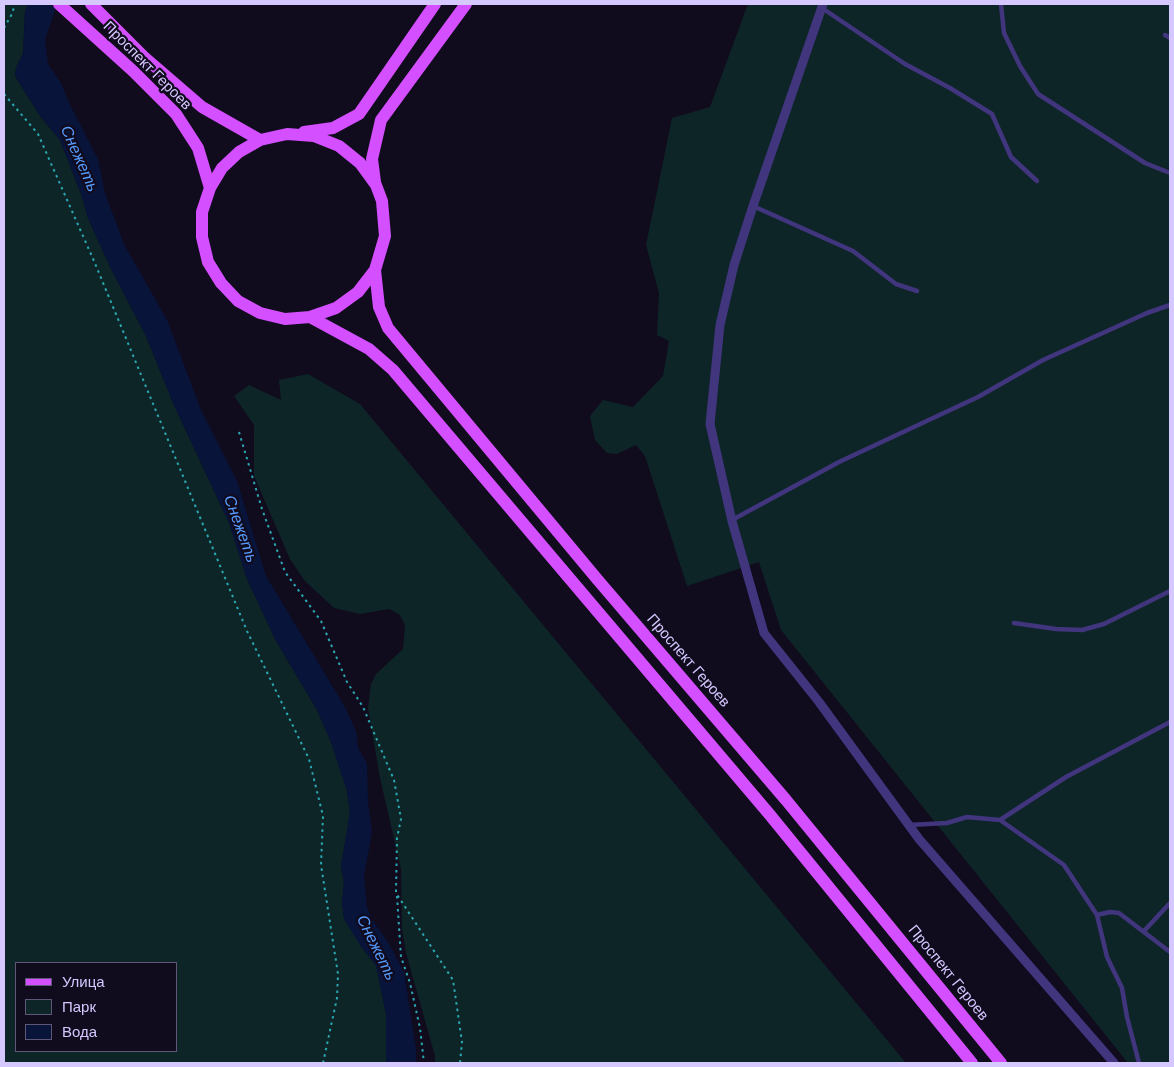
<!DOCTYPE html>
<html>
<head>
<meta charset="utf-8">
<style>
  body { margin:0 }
  #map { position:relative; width:1174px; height:1067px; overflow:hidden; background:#110b1e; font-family:Helvetica,sans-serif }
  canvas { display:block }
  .frame { position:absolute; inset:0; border:5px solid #d5c8ff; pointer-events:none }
  .legend { position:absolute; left:15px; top:962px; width:162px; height:90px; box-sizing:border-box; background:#110b1e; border:1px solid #5f5778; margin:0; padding:6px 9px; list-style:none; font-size:15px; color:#d5c8ff }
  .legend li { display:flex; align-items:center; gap:10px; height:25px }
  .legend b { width:25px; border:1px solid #5f5778 }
</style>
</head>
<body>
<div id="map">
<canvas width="1174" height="1067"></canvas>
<div class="frame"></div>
<ul class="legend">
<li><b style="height:6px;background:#d34fff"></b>Улица</li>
<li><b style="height:14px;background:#0e2528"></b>Парк</li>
<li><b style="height:14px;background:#08143a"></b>Вода</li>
</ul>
</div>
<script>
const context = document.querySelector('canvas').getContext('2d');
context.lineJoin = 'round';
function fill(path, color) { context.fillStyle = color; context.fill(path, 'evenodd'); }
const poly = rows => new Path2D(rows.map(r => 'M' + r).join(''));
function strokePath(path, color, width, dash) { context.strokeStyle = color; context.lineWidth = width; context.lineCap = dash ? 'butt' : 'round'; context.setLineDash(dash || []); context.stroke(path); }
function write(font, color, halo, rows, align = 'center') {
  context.font = font + ' Helvetica,sans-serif'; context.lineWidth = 4.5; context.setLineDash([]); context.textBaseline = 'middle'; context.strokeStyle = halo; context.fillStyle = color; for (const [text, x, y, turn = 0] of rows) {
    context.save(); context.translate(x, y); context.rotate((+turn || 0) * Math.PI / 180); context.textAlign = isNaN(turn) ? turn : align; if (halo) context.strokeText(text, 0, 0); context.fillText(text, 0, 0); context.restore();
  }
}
fill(poly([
  [4,4,28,4,25,11,23,53,16,68,15,76,40,116,60,140,81,194,88,218,110,267,146,336,173,403,229,523,247,579,275,639,317,710,331,742,347,791,350,812,341,866,344,882,342,902,344,918,362,948,376,965,386,1014,386,1063,4,1063],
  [16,963,176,963,176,1051,16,1051],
  [748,4,1170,4,1170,1063,1128,1063,781,630,759,562,687,586,645,456,636,445,617,454,607,453,595,440,590,416,603,400,633,407,663,376,669,341,657,335,659,293,646,245,672,118,710,107],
  [308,374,360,404,906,1063,435,1063,435,1056,406,953,402,929,401,869,380,778,368,708,371,684,376,674,403,649,405,625,400,615,389,609,360,614,334,608,304,580,290,559,254,476,254,425,234,396,249,385,281,400,279,380]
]), '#0e2528');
fill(poly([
  [28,4,57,4,45,40,48,64,61,83,69,103,98,159,105,193,124,244,167,320,201,410,237,481,266,576,345,707,356,731,358,748,367,763,368,802,372,832,364,877,367,906,371,918,389,944,404,972,416,1049,416,1063,386,1063,386,1014,376,965,362,948,344,919,342,902,344,882,341,866,350,812,347,791,331,742,317,710,275,639,247,579,229,523,173,403,146,336,110,267,88,218,81,194,60,140,40,116,15,76,16,68,23,53,25,11]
]), '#08143a');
strokePath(poly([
  [4,28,13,12,14,4],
  [4,94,38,134,94,261,247,631,309,759,323,816,321,865,338,974,337,998,323,1063],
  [239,432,262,509,285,572,321,621,347,682,363,707,394,780,401,819,397,838,396,893,453,980,462,1042,460,1063],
  [397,896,401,957,410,983,420,1028,424,1063]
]), '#2aa8b1', 2, [2.5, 4]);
strokePath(poly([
  [1001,4,1004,33,1020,66,1038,94,1145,163,1170,173],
  [822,8,905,64,950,88,992,114,1011,157,1037,181],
  [1165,35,1170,38],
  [753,206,853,251,896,284,917,291],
  [732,520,839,462,978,397,1043,360,1147,313,1170,305],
  [1014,623,1056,629,1082,630,1104,624,1170,591],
  [1000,820,1066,777,1170,722],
  [909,825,947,823,967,817,1000,820,1064,865,1097,915,1107,957,1122,988,1127,1017,1139,1063],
  [1097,915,1110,912,1119,913,1170,952],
  [1144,931,1170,903]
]), '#41357e', 4.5);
strokePath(poly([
  [823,4,753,206,734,265,720,325,710,424,732,521,764,633,819,702,919,839,1114,1063]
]), '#41357e', 9);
strokePath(poly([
  [59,4,133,71,176,114,198,148,210,188,202,212,202,237,208,262,221,283,238,301,260,313,285,319,310,317,336,308,358,292,375,270,385,236,382,201,376,185,360,163,339,146,314,136,287,134,260,140,239,152,222,168,210,188],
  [91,4,144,57,202,107,260,140],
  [304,132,333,128,359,114,435,4],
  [375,182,372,159,381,120,466,4],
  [375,270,379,307,388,328,597,579,786,800,1001,1063],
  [310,317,369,349,393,370,770,815,972,1063]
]), '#d34fff', 12);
write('15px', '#d5c8ff', '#110b1e', [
  ["Проспект Героев",147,66,45],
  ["Проспект Героев",688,661,49],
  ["Проспект Героев",948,973,51]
]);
write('italic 16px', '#569cff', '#110b1e', [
  ["Снежеть",79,159,66],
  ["Снежеть",240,529,70],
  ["Снежеть",376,948,64]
]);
</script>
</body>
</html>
